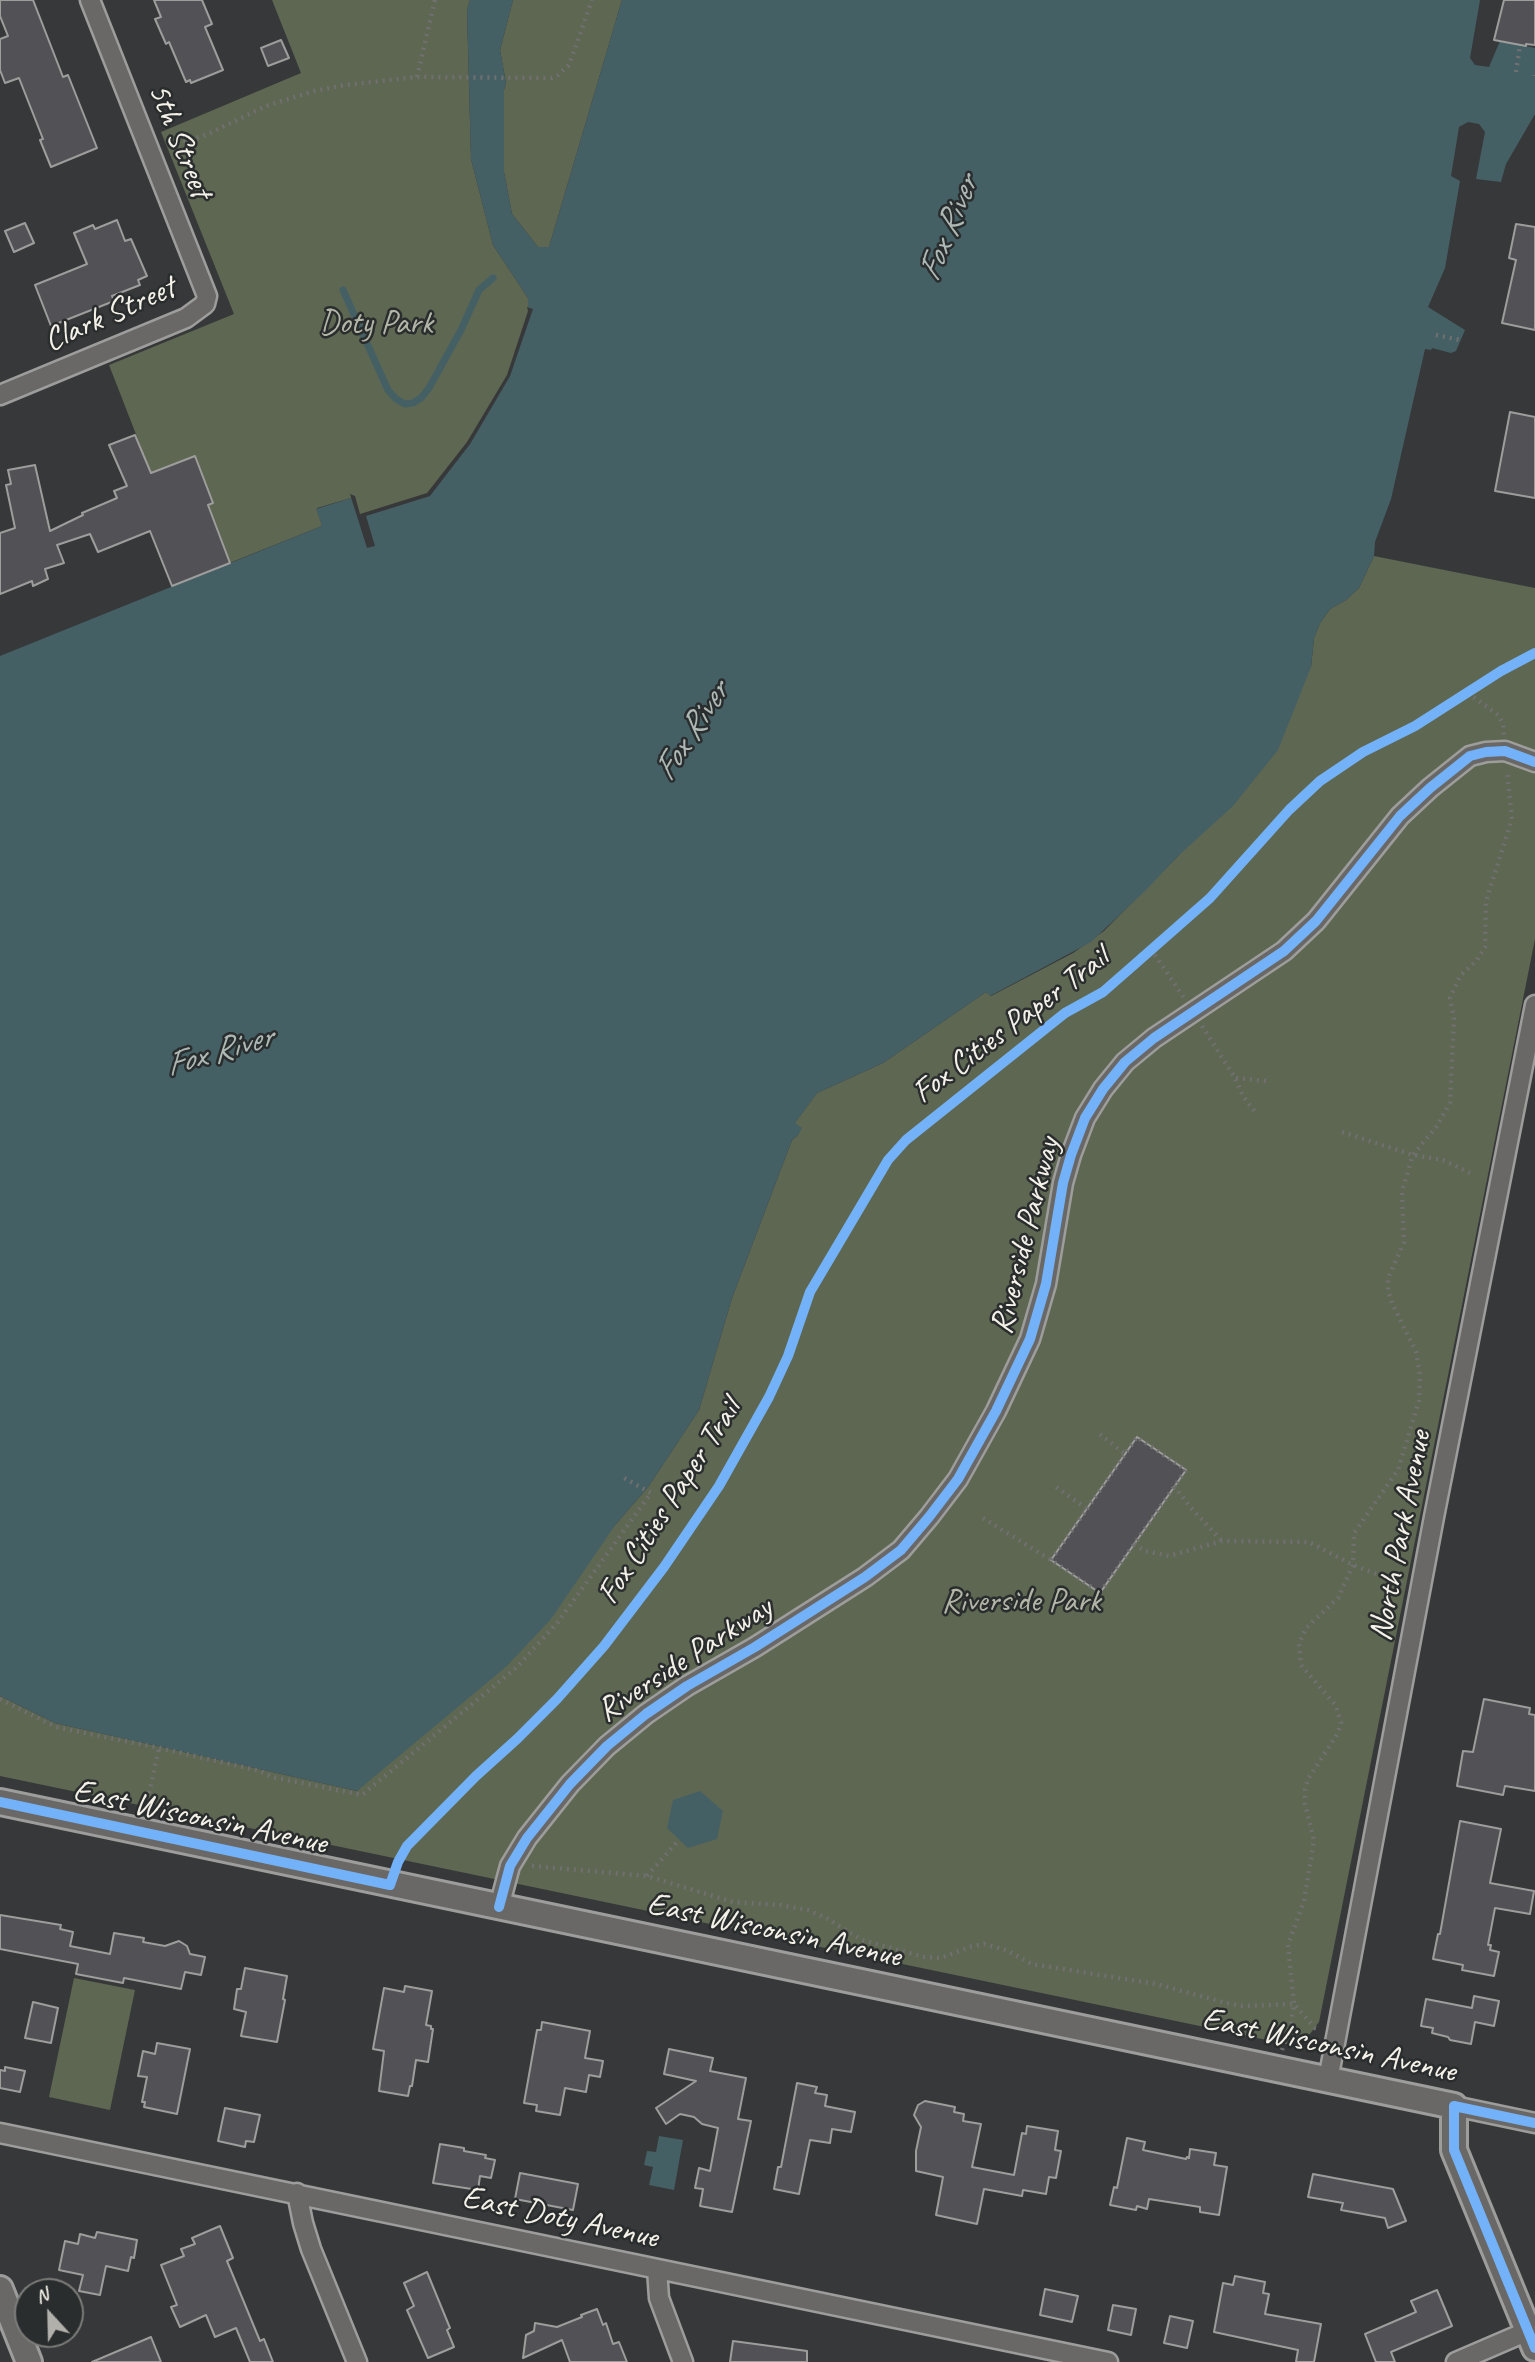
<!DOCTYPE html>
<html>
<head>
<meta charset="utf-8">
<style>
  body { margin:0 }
  #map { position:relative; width:1535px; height:2362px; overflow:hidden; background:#37383a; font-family:Caveat,sans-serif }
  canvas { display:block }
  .north { position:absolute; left:14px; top:2278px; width:70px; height:70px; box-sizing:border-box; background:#2a2d2e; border:2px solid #7b7b78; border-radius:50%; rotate:338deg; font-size:19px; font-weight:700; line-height:28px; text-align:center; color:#f4f1e8 }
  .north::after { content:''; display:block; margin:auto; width:24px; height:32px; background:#b2b0ab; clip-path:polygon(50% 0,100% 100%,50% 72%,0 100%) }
</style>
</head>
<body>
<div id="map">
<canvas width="1535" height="2362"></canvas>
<div class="north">N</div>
</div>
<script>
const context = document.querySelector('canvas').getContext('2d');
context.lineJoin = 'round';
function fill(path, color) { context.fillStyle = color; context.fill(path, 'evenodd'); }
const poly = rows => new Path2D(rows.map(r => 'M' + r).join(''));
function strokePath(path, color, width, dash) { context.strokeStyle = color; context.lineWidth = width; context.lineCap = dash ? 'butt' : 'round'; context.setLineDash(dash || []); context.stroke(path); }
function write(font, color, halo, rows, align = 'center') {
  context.font = font + ' Caveat,sans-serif'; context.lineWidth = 5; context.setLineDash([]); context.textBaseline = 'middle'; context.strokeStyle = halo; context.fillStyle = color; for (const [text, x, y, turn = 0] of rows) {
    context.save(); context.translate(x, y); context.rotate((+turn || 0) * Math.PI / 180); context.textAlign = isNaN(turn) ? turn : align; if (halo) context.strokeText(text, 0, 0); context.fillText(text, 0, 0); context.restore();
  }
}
fill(poly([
  [272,0,470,0,467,10,471,159,493,245,528,298,533,309,510,376,470,444,430,496,358,519,351,498,317,508,322,526,192,578,109,365,234,314,161,132,301,73],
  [513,0,622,0,549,247,538,247,512,214,504,172,504,90,506,83,500,50],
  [1374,556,1535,588,1535,939,1319,2022,1310,2034,1291,2045,0,1776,0,1696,55,1723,357,1791,616,1524,648,1487,699,1410,732,1298,792,1140,798,1135,801,1128,794,1124,817,1093,883,1063,986,992,991,996,1073,953,1104,931,1178,856,1311,667,1314,638,1320,623,1330,609,1346,600,1359,588],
  [74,1978,135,1990,110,2110,49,2097]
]), '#5e6751');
fill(poly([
  [470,0,513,0,500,50,506,83,504,90,504,172,512,214,538,247,549,247,622,0,1480,0,1470,58,1475,65,1489,67,1500,41,1535,48,1535,114,1506,164,1501,182,1476,179,1485,132,1479,124,1468,122,1459,127,1451,176,1460,181,1445,268,1428,307,1465,330,1456,351,1451,353,1432,348,1431,350,1425,349,1391,499,1375,542,1374,556,1359,588,1346,600,1330,609,1320,623,1314,638,1311,667,1278,750,1233,806,1178,856,1147,889,1091,942,990,996,986,992,883,1063,817,1093,795,1123,802,1128,798,1135,792,1140,732,1298,699,1410,648,1487,616,1524,551,1619,507,1666,357,1791,55,1723,0,1696,0,656,322,526,316,509,351,498,358,518,429,496,470,444,510,376,532,309,528,307,528,298,493,245,471,159,467,10],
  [700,1791,723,1811,717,1839,688,1848,667,1828,673,1800],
  [659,2136,683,2140,674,2190,649,2185,653,2167,644,2165,647,2151,656,2152]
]), '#456065');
fill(poly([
  [527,307,533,309,510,376,470,444,430,496,366,516,375,546,367,548,350,494,355,496,360,514,427,493,467,442,507,375,528,311]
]), '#37383a');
strokePath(poly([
  [343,290,388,390,396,399,405,404,413,403,421,398,429,388,461,330,479,290,493,278]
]), '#456065', 7);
const building = poly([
  [0,0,33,0,63,77,68,75,97,148,51,167,40,140,43,139,19,78,5,83,0,70,0,39,8,36,0,16,0,0],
  [154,0,202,0,212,24,205,27,223,70,191,83,190,80,186,82,169,42,166,44,155,19,161,17,154,0],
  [1504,0,1535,0,1535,45,1526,44,1526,46,1494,40,1504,0],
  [281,40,289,58,268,66,261,48,281,40],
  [117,220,125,241,131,239,147,276,138,280,140,285,112,296,114,301,51,326,35,285,87,264,74,233,93,225,95,229,117,220],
  [25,223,34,243,14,252,5,231,25,223],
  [1516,224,1535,227,1535,330,1502,323,1516,260,1509,258,1516,224],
  [1510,412,1535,417,1535,498,1495,491,1510,412],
  [135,435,151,473,195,456,213,503,208,505,230,563,172,586,150,531,98,552,90,534,57,545,64,563,45,569,48,579,33,586,32,581,0,594,0,533,15,528,6,485,11,484,8,470,35,465,50,531,83,515,82,513,117,498,114,491,127,486,109,445,135,435],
  [1137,1437,1186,1470,1100,1593,1051,1560,1137,1437],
  [1484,1699,1530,1708,1529,1714,1535,1715,1535,1791,1505,1786,1503,1795,1457,1786,1463,1751,1473,1752,1484,1699],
  [1460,1821,1501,1829,1490,1883,1534,1891,1530,1914,1495,1908,1488,1945,1491,1945,1490,1950,1499,1952,1494,1976,1462,1970,1463,1965,1433,1959,1438,1934,1440,1934,1460,1821],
  [0,1915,61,1925,60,1929,73,1932,70,1946,110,1954,114,1933,144,1938,143,1942,165,1946,179,1941,187,1946,190,1954,205,1957,201,1975,185,1972,181,1989,124,1978,123,1983,76,1974,78,1964,0,1949,0,1915],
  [245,1968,287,1976,283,1999,285,2000,277,2042,241,2036,246,2012,234,2009,237,1989,241,1989,245,1968],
  [405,1986,432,1991,426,2025,431,2026,431,2029,433,2029,428,2062,416,2060,412,2086,410,2086,408,2096,379,2091,384,2051,373,2049,384,1988,404,1992,405,1986],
  [1474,1996,1499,2001,1494,2026,1475,2022,1471,2044,1450,2040,1448,2037,1432,2033,1433,2028,1421,2026,1426,1999,1472,2008,1474,1996],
  [33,2002,58,2008,51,2043,25,2038,33,2002],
  [542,2022,590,2031,585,2058,603,2061,600,2077,589,2075,586,2092,565,2088,560,2115,536,2111,537,2105,524,2103,537,2030,541,2030,542,2022],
  [157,2043,190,2049,177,2114,144,2107,145,2102,142,2102,147,2077,138,2076,143,2051,155,2054,157,2043],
  [669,2049,713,2058,710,2071,746,2078,738,2119,751,2121,732,2212,700,2206,703,2189,695,2188,699,2168,710,2171,718,2128,702,2124,694,2117,680,2114,666,2124,656,2108,696,2081,664,2074,669,2049],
  [5,2067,25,2071,20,2092,0,2088,0,2070,5,2071,5,2067],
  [797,2083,817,2087,815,2093,827,2095,825,2106,855,2112,851,2132,832,2129,830,2143,810,2140,799,2194,774,2189,778,2167,781,2167,797,2083],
  [925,2101,955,2107,954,2112,964,2114,963,2121,981,2124,972,2167,1014,2175,1022,2133,1026,2134,1027,2126,1058,2131,1055,2150,1061,2151,1056,2178,1049,2177,1046,2194,1023,2190,1022,2196,984,2189,977,2224,936,2215,943,2177,916,2171,916,2151,921,2127,914,2115,918,2105,925,2101],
  [225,2108,260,2115,254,2142,246,2141,245,2147,218,2141,225,2108],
  [1127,2138,1145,2142,1143,2150,1186,2159,1187,2157,1189,2158,1190,2149,1216,2153,1214,2165,1227,2167,1219,2215,1200,2212,1200,2207,1149,2199,1147,2209,1137,2206,1136,2210,1110,2205,1114,2187,1117,2188,1127,2138],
  [440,2144,464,2148,464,2151,486,2155,485,2158,495,2160,491,2178,480,2176,478,2190,433,2183,440,2144],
  [520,2173,578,2184,573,2210,515,2199,520,2173],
  [1313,2174,1393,2189,1406,2221,1388,2228,1385,2218,1341,2210,1343,2203,1308,2197,1313,2174],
  [220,2226,233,2258,227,2261,260,2341,264,2339,273,2362,250,2362,236,2328,215,2337,206,2315,180,2327,171,2307,177,2305,161,2265,184,2256,181,2249,195,2244,192,2238,220,2226],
  [97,2232,137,2240,134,2258,131,2257,128,2271,106,2266,100,2295,79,2291,83,2275,59,2270,65,2241,78,2244,80,2234,95,2238,97,2232],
  [427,2272,450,2328,447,2330,454,2347,428,2358,407,2310,414,2306,404,2283,427,2272],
  [1235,2276,1265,2282,1263,2293,1269,2294,1265,2314,1321,2324,1314,2362,1296,2362,1298,2350,1214,2332,1223,2283,1233,2285,1235,2276],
  [1045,2289,1078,2296,1072,2322,1040,2315,1045,2289],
  [1437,2290,1452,2326,1391,2352,1395,2362,1376,2362,1365,2334,1416,2312,1411,2301,1437,2290],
  [1113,2305,1136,2309,1131,2335,1108,2330,1113,2305],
  [597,2309,603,2325,606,2323,613,2344,619,2342,627,2362,570,2362,562,2340,523,2358,526,2335,534,2331,535,2323,557,2327,582,2317,581,2315,597,2309],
  [1170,2316,1193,2321,1187,2348,1164,2343,1170,2316],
  [151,2337,161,2362,92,2362,151,2337],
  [733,2341,807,2351,807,2362,730,2362,733,2341]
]);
fill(building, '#525155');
strokePath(building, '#9d9d9c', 2);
const street = poly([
  [0,395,186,318,205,304,207,296,90,0],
  [499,1907,510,1866,527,1838,570,1784,607,1746,646,1714,687,1686,755,1647,865,1577,901,1550,929,1517,958,1479,996,1411,1030,1339,1046,1284,1063,1183,1071,1155,1085,1118,1103,1089,1125,1062,1154,1038,1284,951,1316,921,1400,816,1430,788,1470,756,1486,752,1505,751,1535,762],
  [1328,2080,1434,1517,1535,1005],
  [1454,2106,1535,2123],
  [0,2133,1108,2362],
  [297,2193,303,2223,311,2249,357,2362],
  [657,2269,659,2298,683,2362],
  [1456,2362,1528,2331]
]);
const secondary = poly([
  [0,1802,1454,2106,1454,2150,1535,2348],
  [0,2289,29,2362]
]);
strokePath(street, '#9d9d9c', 23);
strokePath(secondary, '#9d9d9c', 30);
strokePath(poly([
  [1516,72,1520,45],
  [1535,76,1535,75],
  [417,77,435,0],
  [177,145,208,134,266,106,314,91,345,85,417,77,552,78,558,75,569,65,592,0],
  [1436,335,1460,340],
  [1468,693,1498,715,1503,724,1504,735],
  [1151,949,1184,998],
  [1202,1026,1235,1078,1243,1096,1255,1112],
  [1236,1078,1267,1081],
  [1342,1132,1413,1155,1443,1160,1474,1175],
  [1174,1486,1191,1508,1222,1541],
  [1087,1509,1125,1454],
  [983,1518,1051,1560,1100,1593,1186,1470,1137,1437,1125,1454,1097,1432],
  [1134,1544,1145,1551,1169,1556,1222,1541,1309,1542,1353,1565,1403,1584],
  [1051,1560,1087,1509,1056,1487],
  [0,1699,56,1727,159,1748,260,1771,272,1777,362,1795,517,1667,558,1622,651,1493,624,1478],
  [149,1793,159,1748],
  [532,1866,647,1876,733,1902,780,1905,808,1910,828,1919,862,1940,924,1957,941,1958,969,1947,984,1944,1006,1950,1032,1964,1156,1984,1226,2003,1242,2006,1294,2004,1315,2028,1319,2029],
  [647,1876,677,1842],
  [1282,2050,1291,2023,1294,2004,1288,1945,1304,1901,1314,1840,1305,1804,1305,1790,1308,1779,1338,1733,1341,1723,1336,1706,1301,1665,1299,1643,1306,1628,1338,1598,1353,1565,1354,1533,1398,1470,1419,1401,1420,1375,1416,1352,1392,1303,1388,1290,1388,1278,1404,1242,1402,1191,1413,1155,1437,1126,1450,1103,1454,1019,1450,998,1460,976,1477,960,1485,947,1486,901,1512,819,1507,771]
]), '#707070', 4.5, [2, 5]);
strokePath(street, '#696866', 18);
strokePath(secondary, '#696866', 24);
strokePath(poly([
  [0,1802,390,1885,398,1862,407,1846,476,1776,517,1739,557,1699,604,1646,664,1567,719,1486,769,1397,788,1356,810,1292,888,1160,906,1140,1065,1013,1103,992,1135,964,1210,898,1289,810,1320,781,1363,752,1415,726,1501,671,1535,653],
  [499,1907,510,1866,527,1838,570,1784,607,1746,646,1714,687,1686,755,1647,865,1577,901,1550,929,1517,958,1479,996,1411,1030,1339,1046,1284,1063,1183,1071,1155,1085,1118,1103,1089,1125,1062,1154,1038,1284,951,1316,921,1400,816,1430,788,1470,756,1486,752,1505,751,1535,762],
  [1535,2123,1454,2106,1454,2150,1535,2348]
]), '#73b2f8', 10);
write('33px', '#f4f1e8', '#2a2d2e', [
  ["5th Street",179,141,68],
  ["Clark Street",110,315,-24],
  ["Fox Cities Paper Trail",1011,1026,-37],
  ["Riverside Parkway",1026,1236,-76],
  ["Fox Cities Paper Trail",670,1502,-57],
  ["North Park Avenue",1401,1536,-79],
  ["Riverside Parkway",685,1660,-33],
  ["East Wisconsin Avenue",200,1818,12],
  ["East Wisconsin Avenue",774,1931,12],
  ["East Wisconsin Avenue",1329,2046,12],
  ["East Doty Avenue",560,2218,12]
]);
write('33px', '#b3b6a6', '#2a2d2e', [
  ["Doty Park",376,324],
  ["Riverside Park",1021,1602]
]);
write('italic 35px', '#aeb9b5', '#2a2d2e', [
  ["Fox River",949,229,-68],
  ["Fox River",692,732,-57],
  ["Fox River",219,1052,-16]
]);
</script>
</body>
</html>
